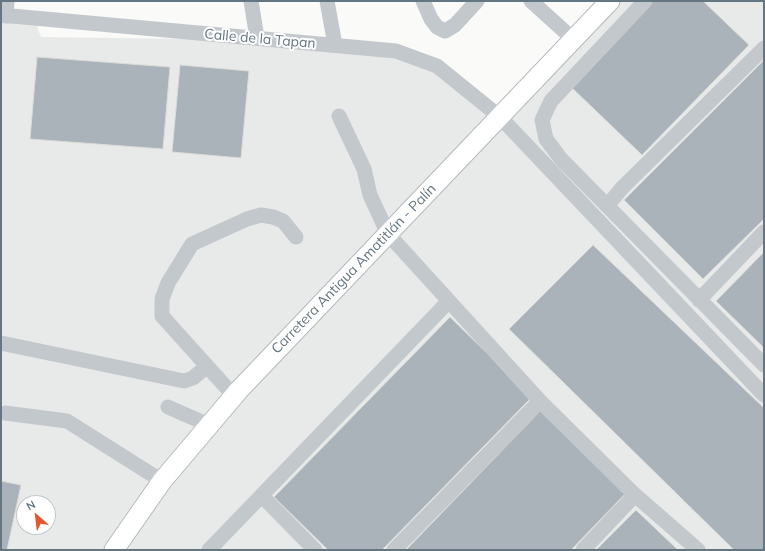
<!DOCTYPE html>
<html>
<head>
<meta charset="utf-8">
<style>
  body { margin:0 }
  #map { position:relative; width:765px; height:551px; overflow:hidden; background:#fafaf8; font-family:Mulish,sans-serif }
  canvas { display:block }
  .frame { position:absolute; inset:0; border:2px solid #657683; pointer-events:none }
  .north { position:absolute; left:16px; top:495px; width:40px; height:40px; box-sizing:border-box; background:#fff; border:1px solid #c1c8cd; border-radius:50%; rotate:332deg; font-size:11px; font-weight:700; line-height:16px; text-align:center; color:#657683 }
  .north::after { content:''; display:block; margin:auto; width:14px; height:18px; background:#e4572e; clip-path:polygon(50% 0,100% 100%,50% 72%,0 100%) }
</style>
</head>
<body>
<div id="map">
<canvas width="765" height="551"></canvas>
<div class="frame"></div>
<div class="north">N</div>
</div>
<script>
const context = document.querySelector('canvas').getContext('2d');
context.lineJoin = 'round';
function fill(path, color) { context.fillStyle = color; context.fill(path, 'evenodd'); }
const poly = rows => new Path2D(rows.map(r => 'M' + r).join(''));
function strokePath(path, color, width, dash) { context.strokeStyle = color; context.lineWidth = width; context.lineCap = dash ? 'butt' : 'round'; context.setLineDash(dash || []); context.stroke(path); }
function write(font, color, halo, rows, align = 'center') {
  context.font = font + ' Mulish,sans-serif'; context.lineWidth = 4; context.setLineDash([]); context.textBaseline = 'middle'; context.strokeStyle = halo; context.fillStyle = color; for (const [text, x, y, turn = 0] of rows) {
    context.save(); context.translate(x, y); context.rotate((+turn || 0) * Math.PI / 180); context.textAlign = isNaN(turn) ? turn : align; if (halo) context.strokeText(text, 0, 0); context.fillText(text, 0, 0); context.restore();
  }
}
fill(poly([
  [610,1,764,1,764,550,1,550,1,15,34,19,41,37,265,40,394,57,432,70,494,118],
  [24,503,48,503,48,527,24,527]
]), '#e8e9e9');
const building = poly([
  [653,1,703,1,749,45,642,155,570,86,653,1],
  [37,57,170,67,163,149,30,139,37,57],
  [764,60,764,219,703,279,624,200,764,60],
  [180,65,249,71,241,158,172,152,180,65],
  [593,245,764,408,764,550,734,550,509,329,593,245],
  [764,252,764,348,716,301,764,252],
  [450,317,532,397,382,550,328,550,274,497,450,317],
  [540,411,626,493,571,550,406,550,540,411],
  [1,481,21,485,7,550,1,550,1,481],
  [636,510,678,550,596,550,636,510]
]);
fill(building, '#aab3b9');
strokePath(building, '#dcdcda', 1);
const major = poly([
  [114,550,162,481,239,390,610,1]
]);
strokePath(major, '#b5babe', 21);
strokePath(poly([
  [251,1,257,38],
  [327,1,335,45],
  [423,1,431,19,437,27,445,31,455,25,477,1],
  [531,1,573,39],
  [645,1,551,101,542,120,546,139,561,159,764,365],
  [1,15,396,51,437,66,500,117,764,395],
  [6,16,7,1],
  [339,116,364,169,370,195,388,234,540,401,635,495,698,550],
  [607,206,622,188,764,48],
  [699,300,764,232],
  [1,343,184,381,193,378,206,367],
  [234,396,162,316,162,299,168,283,192,244,247,219,261,215,273,217,283,221,296,237],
  [168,407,209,425],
  [5,413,67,421,162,481],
  [262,496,315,550],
  [209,550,448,302],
  [394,550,540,401],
  [583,550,635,495]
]), '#c3c8cc', 15);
strokePath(major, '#fff', 19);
write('14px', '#657683', '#fff', [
  ["Calle de la Tapan",260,39,5],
  ["Carretera Antigua Amatitlán - Palín",354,269,-46]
]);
</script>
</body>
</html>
